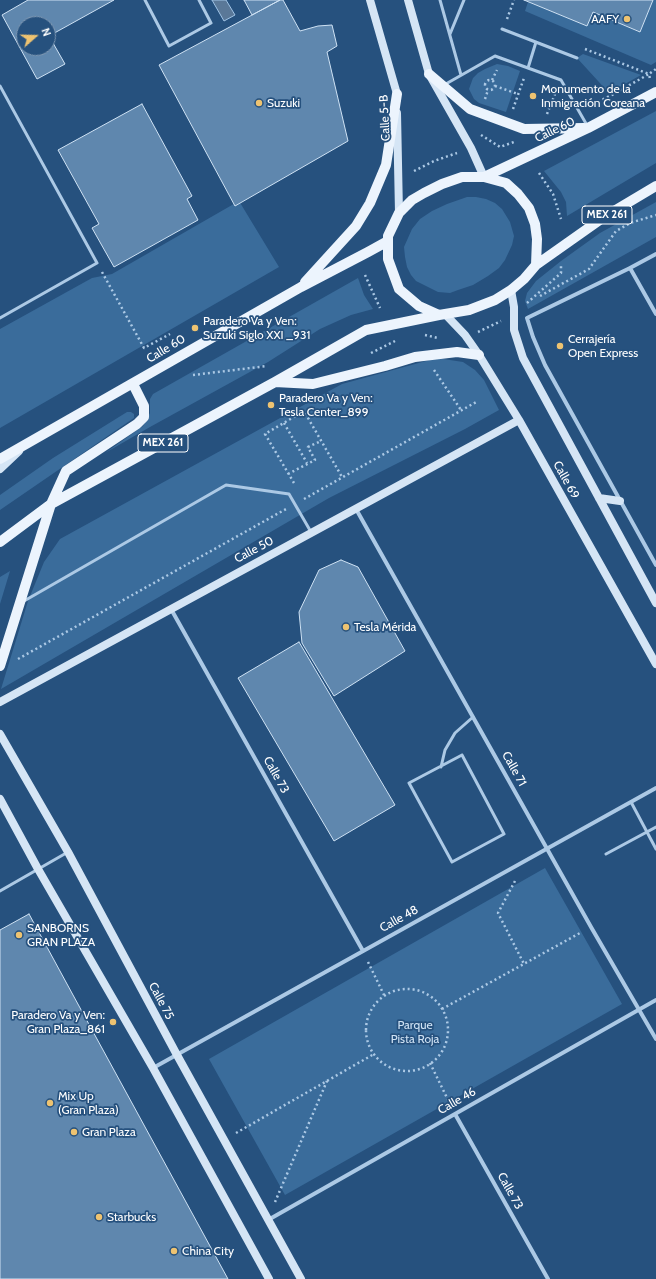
<!DOCTYPE html>
<html>
<head>
<meta charset="utf-8">
<style>
  body { margin:0 }
  #map { position:relative; width:656px; height:1279px; overflow:hidden; background:#26517e; font-family:Cabin,sans-serif }
  canvas { display:block }
  .north { position:absolute; left:16px; top:16px; width:40px; height:40px; box-sizing:border-box; background:#26517e; border:1px solid #7d97b2; border-radius:50%; rotate:70deg; font-size:11px; font-weight:700; line-height:16px; text-align:center; color:#fff }
  .north::after { content:''; display:block; margin:auto; width:14px; height:18px; background:#eec371; clip-path:polygon(50% 0,100% 100%,50% 72%,0 100%) }
</style>
</head>
<body>
<div id="map">
<canvas width="656" height="1279"></canvas>
<div class="north">N</div>
</div>
<script>
const context = document.querySelector('canvas').getContext('2d');
context.lineJoin = 'round';
function fill(path, color) { context.fillStyle = color; context.fill(path, 'evenodd'); }
const poly = rows => new Path2D(rows.map(r => 'M' + r).join(''));
function strokePath(path, color, width, dash) { context.strokeStyle = color; context.lineWidth = width; context.lineCap = dash ? 'butt' : 'round'; context.setLineDash(dash || []); context.stroke(path); }
function write(font, color, halo, rows, align = 'center') {
  context.font = font + ' Cabin,sans-serif'; context.lineWidth = 3.5; context.setLineDash([]); context.textBaseline = 'middle'; context.strokeStyle = halo; context.fillStyle = color; for (const [text, x, y, turn = 0] of rows) {
    context.save(); context.translate(x, y); context.rotate((+turn || 0) * Math.PI / 180); context.textAlign = isNaN(turn) ? turn : align; if (halo) context.strokeText(text, 0, 0); context.fillText(text, 0, 0); context.restore();
  }
}
fill(poly([
  [653,0,656,0,656,62,651,65,525,11,528,2,587,26,593,12,639,32],
  [583,54,641,75,609,93,577,58],
  [497,64,508,66,520,71,506,112,479,103,474,99,469,89,473,78,478,73,485,69],
  [656,111,656,163,567,216,566,202,561,192,544,171],
  [467,197,476,197,486,199,495,203,502,209,510,222,514,236,512,245,505,260,499,268,488,276,473,285,458,290,450,293,438,292,416,281,411,275,407,267,405,257,404,247,412,229,420,219,432,211,447,204],
  [239,201,279,267,0,428,0,329,92,278,112,274],
  [656,202,656,237,528,309,525,301,527,293,536,281,561,261,600,233],
  [358,278,364,295,373,309,351,315,320,329,268,362,150,427,105,453,143,426,150,413,150,399,153,394],
  [437,358,463,362,475,370,484,380,499,410,465,429,329,498,1,689,28,601,44,562,60,539,342,384],
  [127,412,131,412,134,414,134,418,131,420,0,510,0,495,53,458],
  [10,571,0,604,0,577],
  [545,868,622,1004,285,1195,209,1059]
]), '#3a6c9b');
const water = poly([
  [212,0,226,0,235,15,224,21,212,0]
]);
fill(water, '#5a7898');
strokePath(water, '#a0c4e6', 1);
const building = poly([
  [28,0,114,0,49,36,65,64,37,79,2,15,28,0],
  [24,24,48,24,48,48,24,48,24,24],
  [244,0,280,0,252,15,244,0],
  [280,0,283,0,300,31,318,26,332,25,337,46,327,52,348,141,235,206,159,65,280,0],
  [524,0,653,0,640,32,593,12,587,26,524,0],
  [142,104,192,196,187,199,198,220,114,267,92,228,99,224,58,150,142,104],
  [341,560,358,567,405,651,334,696,302,643,299,612,319,570,341,560],
  [299,642,395,805,334,841,238,678,299,642],
  [29,914,73,995,228,1279,0,1279,0,930,29,914]
]);
fill(building, '#5f87ae');
strokePath(building, '#cfe2f4', 1);
strokePath(poly([
  [507,19,514,0],
  [585,49,649,74,656,69],
  '485 85a5 5 0 1 1 10 0a5 5 0 1 1-10 0Z',
  [492,80,497,70],
  [495,86,518,94],
  [485,99,488,90],
  [589,106,614,94,649,74,650,79],
  [513,109,524,78],
  [547,114,555,94],
  [481,135,500,147,514,142],
  [414,171,434,161,457,153],
  [539,173,553,194,561,219],
  [102,272,144,348,170,334],
  [365,275,380,308],
  [540,296,589,269,616,231,630,223,656,215],
  [527,303,561,273,561,265],
  [478,332,501,321],
  [425,335,438,338],
  [371,353,395,341],
  [434,370,461,410],
  [193,375,267,366],
  [284,423,307,463],
  [288,474,315,460,308,447,321,441],
  [294,483,265,434,304,411,342,477],
  [304,499,478,401],
  [18,659,286,509],
  [515,881,498,913,524,964],
  [368,962,384,995],
  '366 1030a41 41 0 1 1 82 0a41 41 0 1 1-82 0Z',
  [442,1009,580,933],
  [430,1063,450,1104],
  [236,1133,374,1054],
  [275,1202,327,1081]
]), '#acc9e5', 2.5, [2, 3]);
strokePath(poly([
  [145,0,169,46,211,23,199,0],
  [440,0,461,75],
  [502,29,577,58],
  [450,34,464,0],
  [528,68,536,42],
  [444,85,495,56,561,80,588,127],
  [0,86,97,263,0,318],
  [24,601,226,485,289,494,311,532],
  [462,755,504,834,452,862,409,783,462,755],
  [441,767,445,750,455,733,473,717],
  [631,802,656,849],
  [606,854,656,827],
  [0,891,68,852]
]), '#acc9e5', 3);
strokePath(poly([
  [656,254,630,268,527,318,533,337,545,365,656,565],
  [630,268,656,314],
  [356,509,591,927,656,1039],
  [171,609,363,951],
  [153,1068,656,788],
  [455,1114,548,1279],
  [268,1220,656,1000]
]), '#acc9e5', 4);
strokePath(poly([
  [370,0,397,94,397,99],
  [408,0,429,74,471,148,484,177],
  [397,113,399,213],
  [511,290,514,307,514,330,523,358,656,603],
  [445,314,465,335,479,355,519,420,656,664],
  [0,469,19,451],
  [599,498,620,501],
  [0,702,519,420],
  [0,734,68,852,177,1055,301,1279],
  [0,799,38,869,153,1068,269,1279]
]), '#d5e5f5', 8);
strokePath(poly([
  [429,74,470,109,524,129,584,128],
  [462,177,484,177,506,183,518,194,529,208,535,224,537,239,536,265,524,279,511,290,495,300,469,310,439,315,419,306,399,289,388,259,388,236,399,213,412,200,424,193,442,184,462,177],
  [484,177,588,128,656,92],
  [536,265,604,217,656,186],
  [305,282,356,226,370,203,386,165,397,94],
  [275,382,313,384,385,366,415,357,457,352,479,355],
  [0,459,301,287,368,252,388,241],
  [0,542,51,504,275,382,366,330,439,315],
  [0,666,51,504,66,471,137,424,144,417,144,406,133,384]
]), '#ecf4fd', 10);
for (const [x, y, r, color] of [
  [627,19,4,"#eec371"],
  [533,96,4,"#eec371"],
  [259,103,4,"#eec371"],
  [195,328,4,"#eec371"],
  [560,346,4,"#eec371"],
  [271,405,4,"#eec371"],
  [346,627,4,"#eec371"],
  [19,935,4,"#eec371"],
  [113,1022,4,"#eec371"],
  [50,1103,4,"#eec371"],
  [74,1132,4,"#eec371"],
  [99,1217,4,"#eec371"],
  [174,1251,4,"#eec371"]
]) { const dot = new Path2D(); dot.arc(x, y, r, 0, 2 * Math.PI); context.fillStyle = color; context.fill(dot); strokePath(dot, '#26517e', 1.5); }
for (const [x, y, w] of [
  [607,215,50],
  [163,443,50]
]) { const box = new Path2D(); box.roundRect(x - w / 2, y - 9, w, 18, 3); context.fillStyle = '#26517e'; context.fill(box); strokePath(box, '#fff', 1); }
write('bold 11px', '#fff', null, [
  ["MEX 261",607,215],
  ["MEX 261",163,443]
]);
write('12px', '#fff', '#26517e', [
  ["AAFY",619,19,"right"],
  ["Monumento de la",541,89],
  ["Inmigración Coreana",541,103],
  ["Suzuki",267,103],
  ["Paradero Va y Ven:",203,321],
  ["Suzuki Siglo XXI _931",203,335],
  ["Cerrajería",568,339],
  ["Open Express",568,353],
  ["Paradero Va y Ven:",279,398],
  ["Tesla Center_899",279,412],
  ["Tesla Mérida",354,627],
  ["SANBORNS",27,928],
  ["GRAN PLAZA",27,942],
  ["Paradero Va y Ven:",105,1015,"right"],
  ["Gran Plaza_861",105,1029,"right"],
  ["Mix Up",58,1096],
  ["(Gran Plaza)",58,1110],
  ["Gran Plaza",82,1132],
  ["Starbucks",107,1217],
  ["China City",182,1251]
], 'left');
write('12px', '#fff', '#26517e', [
  ["Calle 5-B",385,118,-93],
  ["Calle 60",555,130,-26],
  ["Calle 60",166,349,-31],
  ["Calle 69",566,480,61],
  ["Calle 50",254,550,-28],
  ["Calle 71",514,769,61],
  ["Calle 73",276,775,61],
  ["Calle 48",399,919,-29],
  ["Calle 75",161,1001,62],
  ["Calle 46",457,1101,-30],
  ["Calle 73",510,1191,61]
]);
write('12px', '#cfe2f4', '#26517e', [
  ["Parque",415,1025],
  ["Pista Roja",415,1039]
]);
</script>
</body>
</html>
